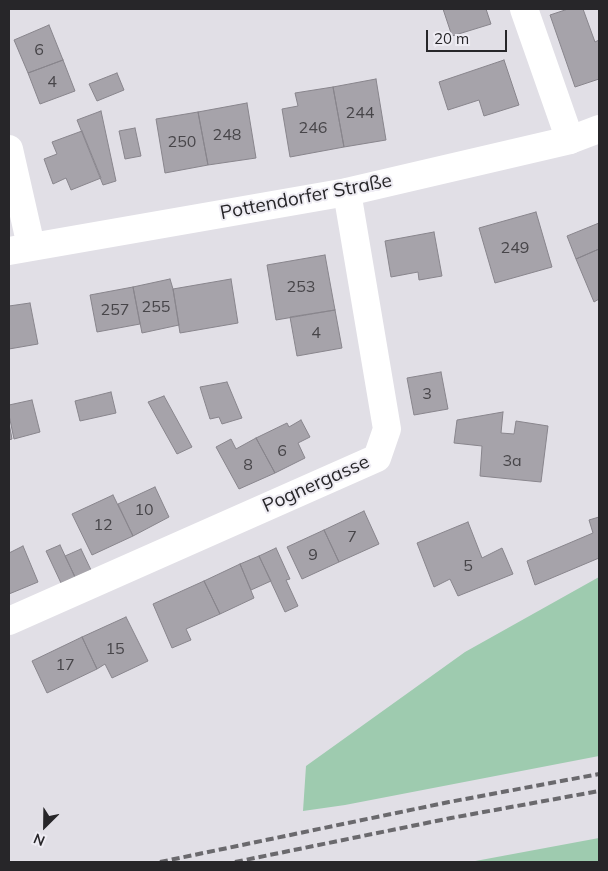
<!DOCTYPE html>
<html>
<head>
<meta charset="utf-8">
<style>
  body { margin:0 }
  #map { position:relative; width:608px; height:871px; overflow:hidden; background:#e1dfe6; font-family:Mulish,sans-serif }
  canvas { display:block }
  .frame { position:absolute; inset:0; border:10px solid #272629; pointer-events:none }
  .north { position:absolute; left:20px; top:801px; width:50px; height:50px; -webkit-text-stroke:4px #eeecf3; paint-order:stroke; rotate:203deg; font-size:14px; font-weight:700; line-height:20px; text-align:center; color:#272629 }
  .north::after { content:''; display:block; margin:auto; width:18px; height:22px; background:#272629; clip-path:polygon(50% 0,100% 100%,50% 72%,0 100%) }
  .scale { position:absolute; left:426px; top:30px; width:81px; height:22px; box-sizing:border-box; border:2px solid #272629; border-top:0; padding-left:6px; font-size:15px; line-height:18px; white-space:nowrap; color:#272629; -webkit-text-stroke:4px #eeecf3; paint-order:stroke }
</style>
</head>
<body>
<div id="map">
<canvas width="608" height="871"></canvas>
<div class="frame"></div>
<div class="north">N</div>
<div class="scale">20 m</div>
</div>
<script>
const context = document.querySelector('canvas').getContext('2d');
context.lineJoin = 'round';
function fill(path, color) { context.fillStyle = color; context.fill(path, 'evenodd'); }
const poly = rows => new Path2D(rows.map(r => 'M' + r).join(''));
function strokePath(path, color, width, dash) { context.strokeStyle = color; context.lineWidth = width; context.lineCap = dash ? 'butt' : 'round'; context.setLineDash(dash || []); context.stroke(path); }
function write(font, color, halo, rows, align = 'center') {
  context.font = font + ' Mulish,sans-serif'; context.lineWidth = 4; context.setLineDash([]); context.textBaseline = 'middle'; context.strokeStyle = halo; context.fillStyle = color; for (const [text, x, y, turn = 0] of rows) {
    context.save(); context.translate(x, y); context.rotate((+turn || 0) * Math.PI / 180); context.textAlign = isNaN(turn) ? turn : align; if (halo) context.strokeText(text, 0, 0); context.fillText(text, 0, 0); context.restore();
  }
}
fill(poly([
  [599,577,599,756,345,805,303,811,306,766,465,652],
  [599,838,599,862,470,862]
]), '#9ecbaf');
const building = poly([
  [443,9,486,9,491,24,452,36,443,9],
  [568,9,583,9,595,42,599,40,599,79,575,87,550,15,568,9],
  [49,25,63,60,28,73,14,40,49,25],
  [63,60,75,91,40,104,28,73,63,60],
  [504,60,519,105,484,116,479,100,448,110,439,82,504,60],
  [117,73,124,90,97,101,89,84,117,73],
  [376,79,386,140,344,147,333,87,376,79],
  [333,87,344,147,290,157,282,109,298,106,295,93,333,87],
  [247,103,256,158,208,165,198,112,247,103],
  [101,111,116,181,103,185,77,120,101,111],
  [198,112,208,165,165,173,156,119,198,112],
  [135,128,141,156,125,159,119,131,135,128],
  [82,131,101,178,71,190,66,178,53,184,44,159,57,154,52,142,82,131],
  [536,212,552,267,495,283,479,228,536,212],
  [599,223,599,249,576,259,567,236,599,223],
  [434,232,442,276,419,280,418,272,391,277,385,241,434,232],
  [599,249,599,299,594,302,576,259,599,249],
  [325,255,335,310,276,320,267,265,325,255],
  [170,279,173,289,179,325,142,333,133,287,170,279],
  [231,279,238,323,180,333,173,289,231,279],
  [133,287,140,324,97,332,90,295,133,287],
  [30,303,38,344,9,349,9,306,30,303],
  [335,310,342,348,297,356,290,317,335,310],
  [441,372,448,409,414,415,407,378,441,372],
  [227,382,242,418,222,424,219,417,210,419,200,387,227,382],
  [111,392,116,413,80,421,75,401,111,392],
  [164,396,192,447,177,454,148,402,164,396],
  [32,400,40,432,14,439,9,415,9,405,32,400],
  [503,412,501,433,514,434,516,421,548,426,541,482,480,476,482,446,454,443,457,420,503,412],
  [301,420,310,437,298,443,305,458,275,473,256,438,287,423,289,427,301,420],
  [9,423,12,439,9,440,9,423],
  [256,438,275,473,239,489,216,447,231,439,236,449,256,438],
  [155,487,169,517,133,536,118,504,155,487],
  [113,495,133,536,92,555,72,514,113,495],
  [364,511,379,544,339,562,324,530,364,511],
  [599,517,599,558,535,585,527,561,593,533,589,520,599,517],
  [468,522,482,558,502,548,513,574,458,596,450,579,434,587,417,543,468,522],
  [324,530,339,562,302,579,287,547,324,530],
  [60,545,75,577,61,583,46,551,60,545],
  [23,546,38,582,9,594,9,553,23,546],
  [276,548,290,579,286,580,298,606,285,612,259,556,276,548],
  [81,549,91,570,75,577,65,556,81,549],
  [259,556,271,581,251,590,240,564,259,556],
  [240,564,254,598,220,614,204,581,240,564],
  [204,581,220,614,186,629,191,640,172,648,153,604,204,581],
  [126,617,148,661,112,678,105,664,97,669,82,637,126,617],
  [82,637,97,669,47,693,32,661,82,637]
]);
fill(building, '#a6a3aa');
strokePath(building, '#88858c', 1);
strokePath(poly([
  [524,9,570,140],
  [9,149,31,246],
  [9,621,377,458,387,429,347,192]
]), '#fff', 28);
strokePath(poly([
  [9,251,347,192,570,140,599,129]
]), '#fff', 28);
strokePath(poly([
  [160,862,449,802,599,774],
  [235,862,451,818,599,791]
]), '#6a696d', 4, [8, 4]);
write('16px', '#474549', null, [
  ["6",39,50],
  ["4",52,82],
  ["244",360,113],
  ["246",313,128],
  ["248",227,135],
  ["250",182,142],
  ["249",515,248],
  ["253",301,287],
  ["255",156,307],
  ["257",115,310],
  ["4",316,333],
  ["3",427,394],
  ["6",282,451],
  ["3a",512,461],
  ["8",248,465],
  ["10",144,510],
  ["12",103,525],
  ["7",352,537],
  ["9",313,555],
  ["5",468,566],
  ["15",115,649],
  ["17",65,665]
]);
write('19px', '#272629', '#eeecf3', [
  ["Pottendorfer Straße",306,197,-11],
  ["Pognergasse",316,484,-24]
]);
</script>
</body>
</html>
